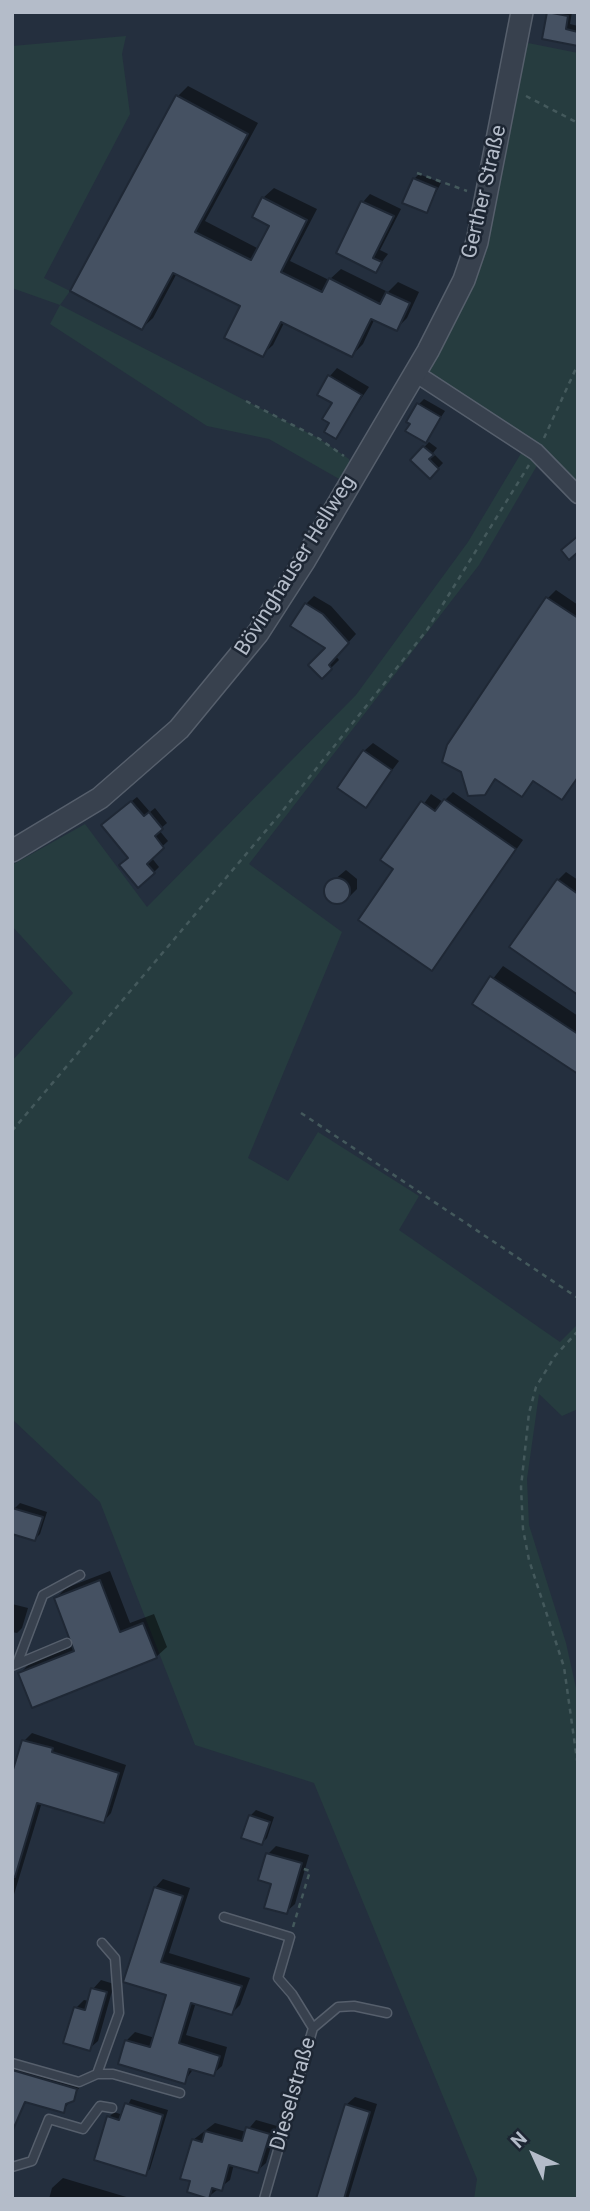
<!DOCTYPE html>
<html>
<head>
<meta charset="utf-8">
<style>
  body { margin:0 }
  #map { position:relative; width:590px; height:2211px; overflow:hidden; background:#242f3e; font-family:Roboto,sans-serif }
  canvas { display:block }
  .frame { position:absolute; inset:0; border:14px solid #b4bcc9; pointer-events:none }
  .north { position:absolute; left:499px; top:2120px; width:70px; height:70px; -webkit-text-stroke:5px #1d2633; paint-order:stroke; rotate:315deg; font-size:19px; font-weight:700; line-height:28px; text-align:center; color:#b4bcc9 }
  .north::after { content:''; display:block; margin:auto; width:24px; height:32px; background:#b4bcc9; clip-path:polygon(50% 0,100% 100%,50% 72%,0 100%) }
</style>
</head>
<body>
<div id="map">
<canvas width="590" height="2211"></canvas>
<div class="frame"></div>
<div class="north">N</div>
</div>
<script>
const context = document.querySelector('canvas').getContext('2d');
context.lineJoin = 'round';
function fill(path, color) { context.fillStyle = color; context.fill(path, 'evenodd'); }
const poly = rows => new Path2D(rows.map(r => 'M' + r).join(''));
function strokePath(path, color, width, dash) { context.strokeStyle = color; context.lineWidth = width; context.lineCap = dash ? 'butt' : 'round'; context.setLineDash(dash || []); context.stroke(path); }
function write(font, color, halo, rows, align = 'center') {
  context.font = font + ' Roboto,sans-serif'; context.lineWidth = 5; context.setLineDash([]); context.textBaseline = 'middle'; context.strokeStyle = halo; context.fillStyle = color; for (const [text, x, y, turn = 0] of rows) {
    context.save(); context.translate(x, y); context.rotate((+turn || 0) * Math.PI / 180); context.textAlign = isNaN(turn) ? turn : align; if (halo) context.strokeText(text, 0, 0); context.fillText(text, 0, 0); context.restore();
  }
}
fill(poly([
  [126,36,122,54,130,114,44,278,70,291,60,305,318,438,349,459,349,467,341,480,269,439,207,426,50,324,60,305,12,288,12,46],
  [518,41,578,53,578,495,542,457,479,565,249,864,342,932,248,1158,288,1181,318,1132,419,1196,399,1230,560,1342,578,1324,578,1409,562,1416,539,1394,527,1479,529,1525,566,1643,578,1697,578,2199,474,2199,477,2179,314,1783,195,1745,100,1502,12,1419,12,1061,73,993,12,926,12,865,85,824,147,907,356,695,468,542,523,450,417,372,452,311]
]), '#263c3f');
fill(poly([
  [572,12,570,24,578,26,578,44,548,13],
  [188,86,258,123,205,221,259,249,271,225,263,198,274,188,317,209,290,261,329,280,341,269,388,292,398,282,419,292,407,318,396,329,375,318,363,344,352,355,285,321,273,345,262,355,242,306,177,273,153,318,142,328,178,96],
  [419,174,441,183,426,211,414,179],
  [370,194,401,209,380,250,388,254,375,271,338,252,363,202],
  [337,368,369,387,335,437,330,376],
  [424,399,445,411,425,441,412,424,419,404],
  [429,442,437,448,433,453,443,463,430,477,412,460],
  [556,590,578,605,578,778,562,798,535,780,522,795,497,778,485,793,548,598],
  [314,596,331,606,356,634,336,656,339,660,322,677,327,648,306,604],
  [373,743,399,761,366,805,364,751],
  [453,792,523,840,432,969,396,869,383,860,431,794,443,802],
  [137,797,150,812,155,808,167,823,159,830,168,841,151,857,159,867,154,872,129,858,108,820],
  [346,870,357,879,357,889,348,898,331,900,326,892,327,886],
  [566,872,578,880,578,993,558,880],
  [503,966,578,1016,578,1072,474,1003],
  [20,1503,47,1512,40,1534,35,1539,14,1509],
  [110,1571,130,1623,154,1614,167,1647,156,1657,20,1673,30,1663,74,1646,56,1598,66,1588],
  [12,1604,28,1608,22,1628,17,1633,12,1632],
  [32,1733,126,1765,111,1813,104,1821,42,1802,12,1901,12,1778,24,1741],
  [256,1810,274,1817,267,1838,262,1843,250,1816],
  [276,1846,309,1855,295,1904,286,1912,273,1883,268,1854],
  [163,1879,190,1888,169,1953,250,1978,240,2005,232,2013,196,2002,186,2035,227,2047,222,2066,213,2074,194,2068,184,2082,126,2041,135,2032,155,2038,168,1994,126,1981,155,1888],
  [101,1980,114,1984,98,2041,89,2049,76,2008,84,2000,89,2001,93,1989],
  [12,2059,84,2081,63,2111,28,2101,12,2116],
  [355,2097,377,2104,348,2199,318,2199,346,2105],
  [131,2099,168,2110,150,2169,145,2174,109,2117,114,2112,123,2115],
  [256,2120,277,2126,266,2163,257,2171,234,2164,230,2180,208,2197,193,2140,215,2123,246,2132],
  [63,2178,133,2199,49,2199,52,2188]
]), '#0007');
const building = poly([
  [547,12,568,16,566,29,578,32,578,46,542,39,547,12],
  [176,95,248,134,195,232,251,260,269,226,252,217,262,197,307,220,281,272,322,292,329,278,380,304,386,292,410,303,397,331,371,319,352,357,281,322,263,357,224,338,240,306,173,273,142,330,70,291,176,95],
  [413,178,437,188,427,213,402,203,413,178],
  [361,201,394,216,373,258,382,262,376,273,336,253,361,201],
  [328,375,362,395,336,439,324,432,329,423,322,419,332,403,317,395,328,375],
  [417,403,441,417,426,443,405,431,410,424,406,422,417,403],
  [423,446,434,455,429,459,439,469,430,479,410,460,423,446],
  [578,536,578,552,569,560,561,550,578,536],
  [546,597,578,618,578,777,562,800,533,781,522,797,495,779,485,795,468,796,461,772,442,762,447,745,546,597],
  [305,603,323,614,349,643,329,665,332,669,322,679,308,665,325,648,290,626,305,603],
  [363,750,392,770,366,808,337,788,363,750],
  [444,799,516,849,432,971,358,920,393,869,380,860,421,801,435,811,444,799],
  [131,801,144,816,149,812,163,829,155,836,164,848,147,864,155,873,138,888,119,865,128,858,101,825,131,801],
  '324 891a13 13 0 1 1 26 0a13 13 0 1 1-26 0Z',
  [557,879,578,894,578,995,509,947,557,879],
  [490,976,578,1034,578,1074,472,1004,490,976],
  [12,1508,43,1517,35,1541,12,1534,12,1508],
  [100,1580,120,1632,143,1623,157,1658,32,1708,18,1673,74,1651,54,1598,100,1580],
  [22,1740,53,1748,52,1752,119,1773,104,1823,37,1803,15,1877,12,1876,12,1773,22,1740],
  [249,1815,270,1822,262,1845,241,1838,249,1815],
  [266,1853,302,1863,287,1914,264,1908,271,1884,258,1880,266,1853],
  [154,1887,183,1896,161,1962,242,1986,232,2015,191,2003,179,2043,220,2056,214,2076,189,2069,185,2084,118,2064,125,2040,150,2047,166,1995,123,1982,154,1887],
  [91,1988,107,1992,90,2051,63,2043,74,2007,85,2010,91,1988],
  [12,2070,77,2089,74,2101,66,2104,64,2113,25,2102,12,2132,12,2070],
  [125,2103,163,2115,146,2176,94,2160,107,2116,119,2120,125,2103],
  [345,2104,370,2112,355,2161,344,2199,316,2199,345,2104],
  [246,2127,270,2134,258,2173,229,2165,222,2191,212,2188,209,2199,187,2192,190,2181,180,2179,192,2139,202,2142,205,2131,242,2141,246,2127]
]);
fill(building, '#455162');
strokePath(building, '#1f2835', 2);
const service = poly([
  [17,1664,67,1643],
  [12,1666,17,1664,43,1595,80,1575],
  [224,1917,290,1937,278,1978,292,1994,313,2028,264,2199],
  [313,2028,338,2007,354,2006,387,2013],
  [12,2063,79,2082,97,2074,113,2074,180,2093],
  [97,2074,119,2013,115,1958,102,1943],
  [12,2167,32,2161,49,2119,83,2129,100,2106,112,2108]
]);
const minor = poly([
  [415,373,536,452,578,495]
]);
const tertiary = poly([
  [12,851,100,798,179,729,258,633,305,560,428,351,464,280,477,242,522,12]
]);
strokePath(service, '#565f6c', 11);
strokePath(minor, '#565f6c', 19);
strokePath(tertiary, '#565f6c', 24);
strokePath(poly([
  [526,96,578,123],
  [417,173,467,191],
  [246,401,318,438,344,456],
  [544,438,578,364],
  [301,1113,578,1298],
  [12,1131,280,814,427,630,529,465],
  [578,1331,555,1356,536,1387,529,1413,521,1487,523,1529,529,1560,564,1667,578,1767],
  [293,1927,310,1871,301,1868]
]), '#44595c', 2.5, [5, 5]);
strokePath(service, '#38414e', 8);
strokePath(minor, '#38414e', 16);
strokePath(tertiary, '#38414e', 21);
write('21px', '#b4bcc9', '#1d2633', [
  ["Gerther Straße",485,192,-77],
  ["Bövinghauser Hellweg",296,566,-58],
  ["Dieselstraße",294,2094,-74]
]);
</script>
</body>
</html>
